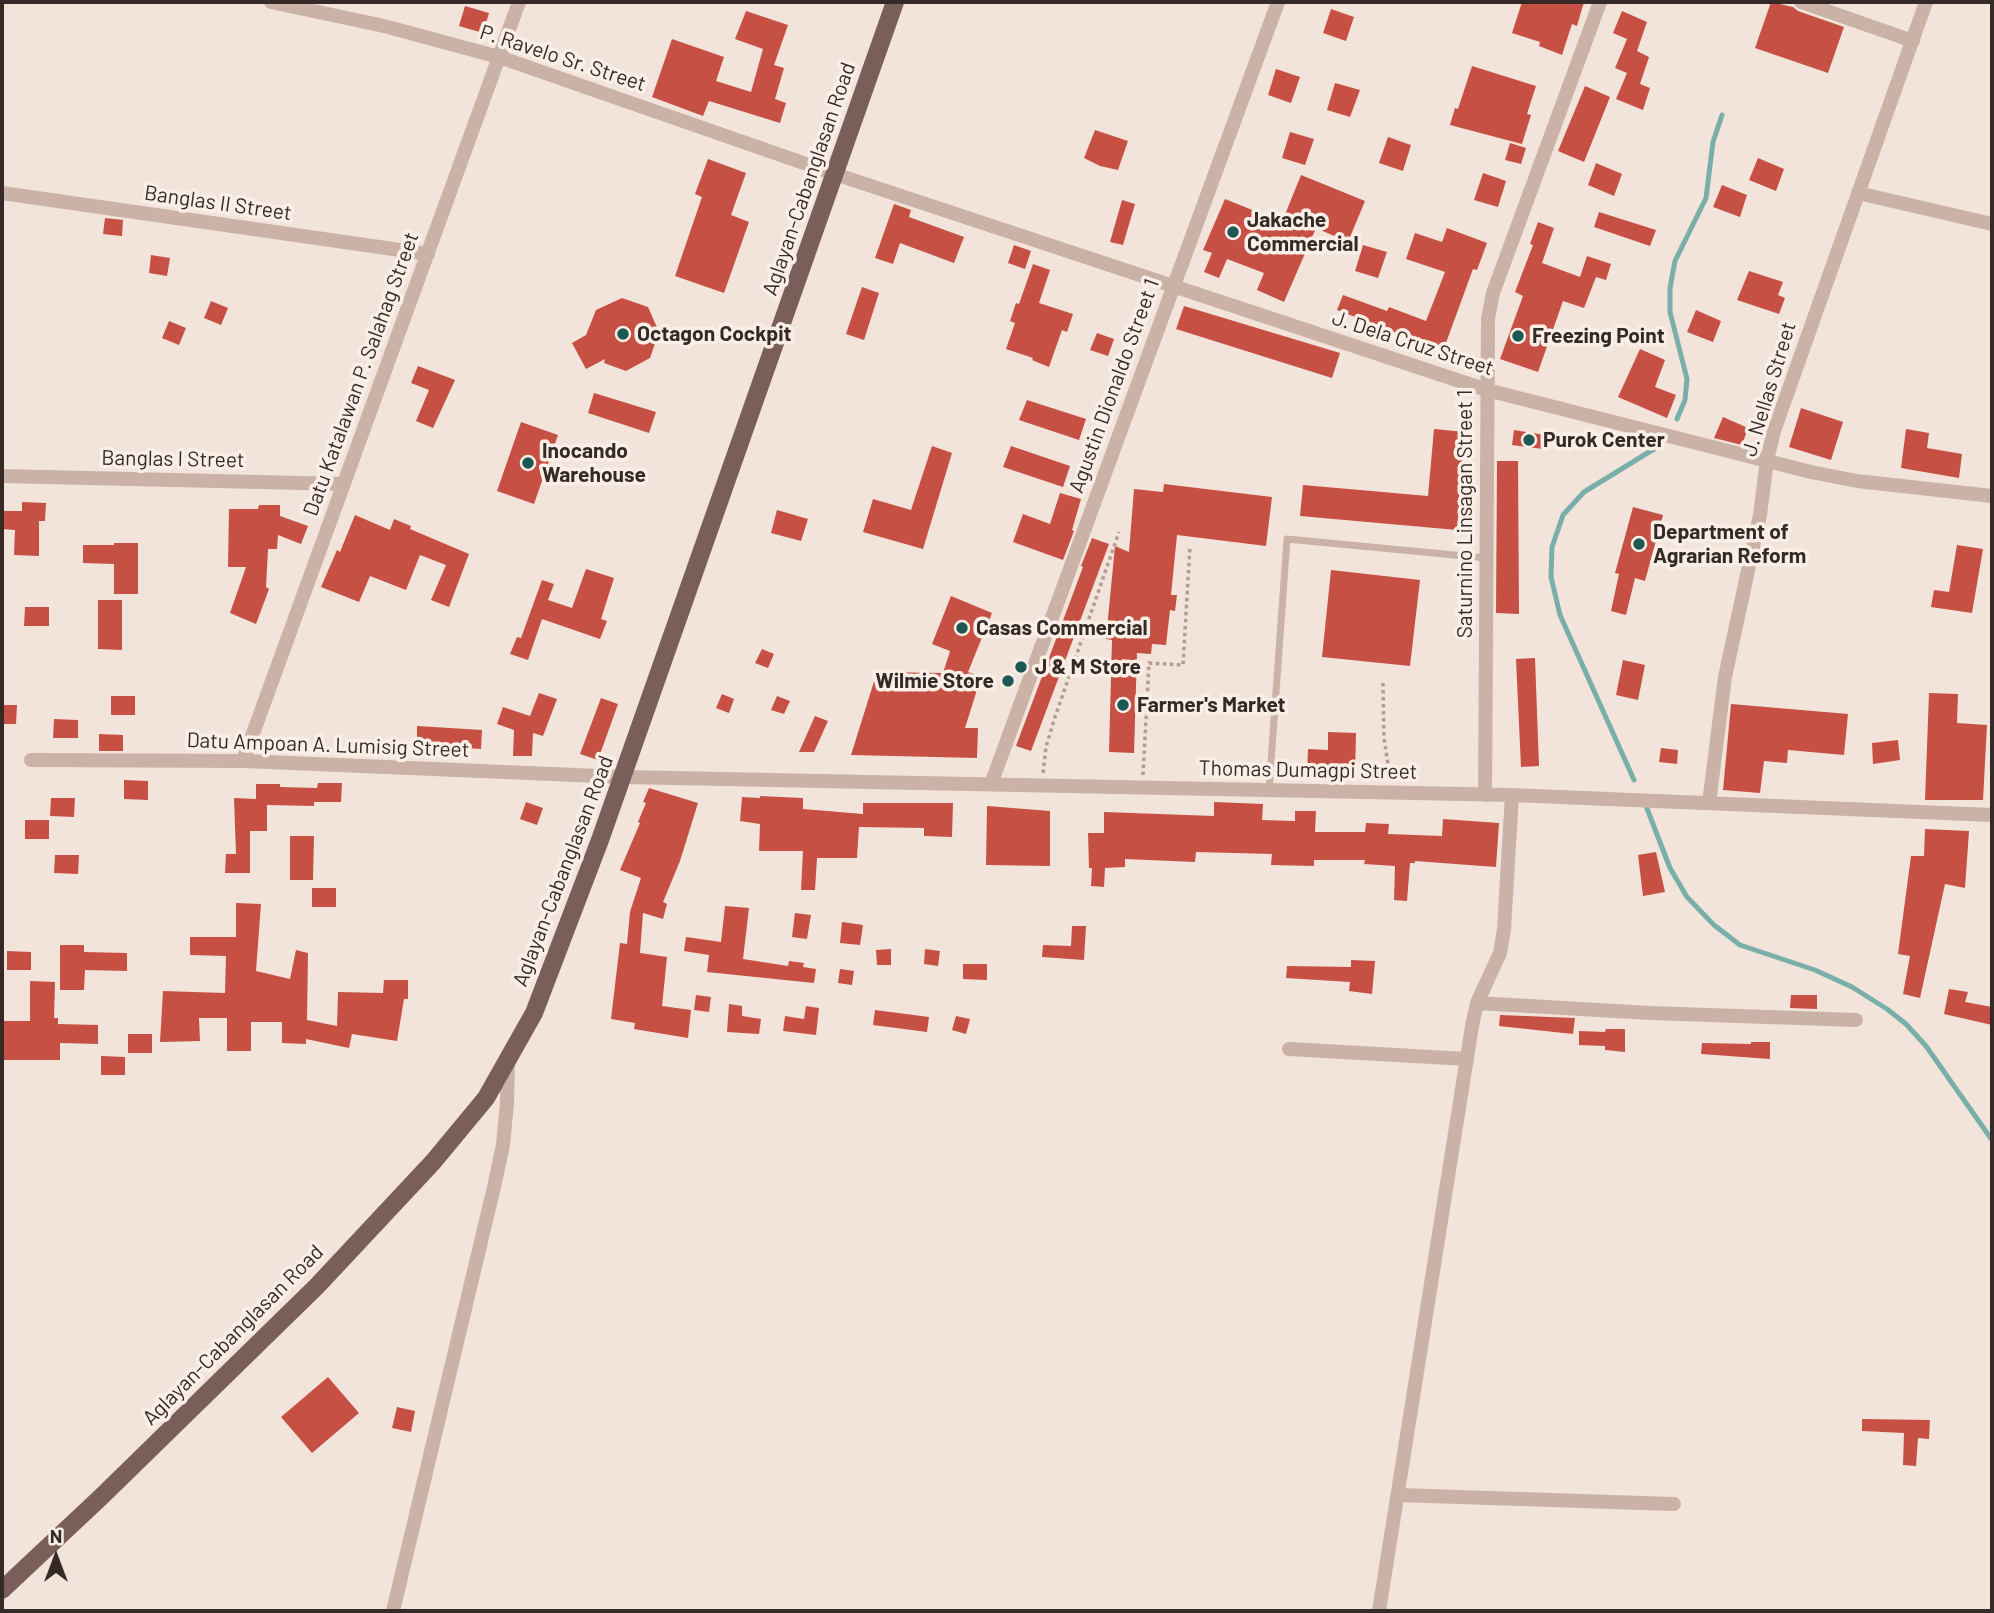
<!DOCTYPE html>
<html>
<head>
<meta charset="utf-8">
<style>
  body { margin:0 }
  #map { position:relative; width:1994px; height:1613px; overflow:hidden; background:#f2e4db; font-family:Barlow,sans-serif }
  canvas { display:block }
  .frame { position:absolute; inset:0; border:4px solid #362a28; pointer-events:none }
  .north { position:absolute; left:21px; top:1522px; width:70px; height:70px; -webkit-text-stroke:5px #faefe7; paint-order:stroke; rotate:0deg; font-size:19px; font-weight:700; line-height:28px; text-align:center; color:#362a28 }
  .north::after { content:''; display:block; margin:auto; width:24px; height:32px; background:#362a28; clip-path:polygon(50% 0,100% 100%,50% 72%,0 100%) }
</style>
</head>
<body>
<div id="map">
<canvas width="1994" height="1613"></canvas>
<div class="frame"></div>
<div class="north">N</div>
</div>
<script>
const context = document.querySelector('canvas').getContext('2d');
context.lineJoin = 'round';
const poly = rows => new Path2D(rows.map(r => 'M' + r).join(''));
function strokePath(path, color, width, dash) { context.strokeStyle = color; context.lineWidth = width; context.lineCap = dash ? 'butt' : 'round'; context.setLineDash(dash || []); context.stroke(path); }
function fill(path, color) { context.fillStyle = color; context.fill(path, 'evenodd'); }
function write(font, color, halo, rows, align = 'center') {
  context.font = font + ' Barlow,sans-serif'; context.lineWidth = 7; context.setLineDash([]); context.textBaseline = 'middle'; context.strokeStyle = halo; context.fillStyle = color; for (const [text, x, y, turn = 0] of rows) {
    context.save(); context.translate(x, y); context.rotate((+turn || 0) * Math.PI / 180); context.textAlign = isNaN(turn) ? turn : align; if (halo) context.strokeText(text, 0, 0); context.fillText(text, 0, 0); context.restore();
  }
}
strokePath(poly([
  [1677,419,1685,400,1687,379,1670,312,1670,288,1675,261,1706,198,1713,142,1722,115],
  [1634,780,1560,615,1551,577,1552,547,1563,515,1584,492,1654,449],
  [1646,806,1670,868,1687,897,1714,925,1740,945,1815,970,1852,987,1887,1009,1906,1024,1926,1046,1992,1140]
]), '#7aafa9', 5);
fill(poly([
  [1522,2,1584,2,1577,26,1572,24,1562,55,1539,46,1540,42,1512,33],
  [1771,2,1793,7,1798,11,1844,27,1828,73,1755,48],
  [465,6,489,13,483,33,459,26],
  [1331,9,1354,17,1346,41,1323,33],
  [746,11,788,25,774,65,784,68,775,99,786,103,780,123,709,101,703,116,652,97,672,39,724,57,716,81,751,92,763,49,735,39],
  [1622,11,1647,22,1637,51,1649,57,1640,84,1650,88,1643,110,1616,99,1627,73,1615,68,1627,39,1613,33],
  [1472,66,1536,86,1527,114,1531,115,1522,144,1450,125,1455,108,1458,109],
  [1276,69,1300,77,1291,103,1268,95],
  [1335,83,1360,90,1350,117,1327,110],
  [1585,86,1610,97,1584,162,1558,151],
  [1095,130,1128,141,1118,170,1100,166,1084,158],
  [1290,132,1314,139,1305,165,1282,158],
  [1388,137,1411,145,1403,171,1379,163],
  [1510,143,1526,148,1521,164,1505,160],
  [1758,158,1784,169,1776,191,1749,180],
  [708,159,746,173,731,215,749,222,724,293,675,276,702,197,695,194],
  [1596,163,1622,174,1614,196,1588,185],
  [1483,173,1506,181,1498,207,1474,200],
  [1301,175,1365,201,1348,242,1316,228,1284,302,1257,290,1264,273,1227,259,1219,278,1204,272,1212,253,1203,250,1225,199,1282,222],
  [1722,185,1747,195,1740,217,1713,207],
  [1122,200,1135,204,1123,245,1110,242],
  [894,204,911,210,909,217,964,237,954,263,900,243,893,264,875,258],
  [1599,212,1656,230,1650,246,1594,227],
  [105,218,123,220,122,236,103,234],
  [1538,222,1554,228,1542,263,1580,277,1587,256,1611,264,1606,280,1596,277,1584,308,1563,301,1538,372,1500,359,1523,296,1515,292,1533,245,1530,244],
  [1447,228,1487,243,1477,270,1473,269,1443,351,1337,310,1343,295,1387,311,1389,307,1426,321,1445,272,1406,259,1415,233,1442,242],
  [1014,245,1031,251,1025,269,1008,263],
  [1363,245,1387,252,1378,278,1355,271],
  [151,255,170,258,167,276,149,273],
  [1033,264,1050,270,1039,303,1073,314,1067,332,1062,330,1049,367,1032,360,1033,358,1006,349,1015,323,1010,321,1016,303,1019,304],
  [1749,271,1783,282,1778,295,1785,298,1779,314,1737,300],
  [862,287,879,293,864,340,846,334],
  [622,298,648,307,659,332,650,358,626,371,604,363,605,359,586,369,572,343,586,335,596,310],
  [211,301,228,308,221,325,204,318],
  [1184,306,1340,353,1332,378,1176,329],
  [1696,310,1721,321,1713,342,1687,332],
  [169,321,186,328,179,345,162,338],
  [1097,333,1114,339,1108,356,1090,350],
  [1640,349,1665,360,1655,387,1676,395,1667,418,1618,397],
  [418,366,455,380,433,428,416,421,429,390,411,383],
  [594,393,656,412,649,433,588,413],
  [1027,400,1086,419,1079,440,1019,420],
  [1801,408,1843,422,1831,460,1789,447],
  [1723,417,1748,428,1742,445,1714,438],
  [521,422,558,435,534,504,497,491],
  [1434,429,1465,432,1457,530,1300,516,1303,485,1428,496],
  [1906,429,1929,433,1927,448,1962,454,1959,478,1901,468],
  [1514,430,1545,435,1543,449,1512,445],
  [932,446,952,453,923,549,863,532,873,499,911,510],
  [1011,446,1070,466,1063,487,1003,467],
  [1497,461,1518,461,1519,614,1496,613],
  [1164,484,1272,497,1266,546,1177,535,1171,595,1177,595,1175,611,1170,610,1166,645,1152,644,1151,654,1137,653,1134,753,1109,752,1112,640,1106,639,1115,546,1129,552,1134,489,1163,492],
  [1060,493,1081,499,1072,530,1074,531,1063,560,1013,542,1023,514,1050,524],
  [22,502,46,503,45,521,39,521,39,556,14,555,15,530,2,529,2,511,22,511],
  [259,505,280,505,280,516,308,526,301,544,278,535,277,549,268,549,266,587,269,589,256,624,230,613,246,567,228,567,229,509,258,509],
  [1633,507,1663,515,1645,581,1635,578,1626,615,1611,611,1619,574,1615,573],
  [777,510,808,519,801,541,771,533],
  [355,515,390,530,394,519,411,526,410,529,469,554,449,607,431,600,446,565,420,555,406,590,370,576,359,602,321,587,337,550,340,552],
  [1092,538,1109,544,1031,751,1016,746,1083,567,1081,566],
  [114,543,138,543,138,594,114,594,114,564,83,563,83,545,114,545],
  [1957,545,1983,549,1972,613,1931,607,1934,590,1949,592],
  [586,569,614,578,601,619,607,621,600,639,542,619,528,660,510,654,517,637,521,638,542,580,554,584,548,600,572,608],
  [1331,570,1420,580,1410,666,1322,657],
  [951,596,992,613,968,672,981,677,965,728,978,728,977,758,851,755,877,672,943,673,950,651,932,644],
  [98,600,122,600,122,650,98,649],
  [25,607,49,607,49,626,24,626],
  [762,649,774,654,768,668,755,663],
  [1535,658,1539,766,1521,767,1516,659],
  [1623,660,1645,665,1638,700,1616,695],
  [539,693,557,699,543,736,533,733,532,756,513,756,514,730,497,724,503,707,530,716],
  [1929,693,1958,694,1957,723,1987,725,1983,800,1925,800],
  [722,694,734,699,729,713,716,708],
  [111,696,135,696,135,715,111,715],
  [777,696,790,701,784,714,771,710],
  [601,698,618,704,598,760,580,754],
  [1731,704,1848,714,1844,755,1788,750,1787,763,1764,761,1760,793,1723,790],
  [2,705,17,705,16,724,2,724],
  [815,716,828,721,814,752,799,752],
  [54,719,78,720,78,738,53,738],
  [417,726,482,730,481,749,417,745],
  [1328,732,1356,733,1355,774,1307,773,1308,749,1328,750],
  [99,734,123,735,123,751,99,751],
  [1898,740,1900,760,1873,764,1872,743],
  [1661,748,1678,750,1677,764,1659,762],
  [124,780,148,781,148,800,124,799],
  [318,783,342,783,341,802,314,802,314,806,267,805,267,831,250,831,250,873,225,873,226,854,236,854,234,798,256,799,256,784,280,784,280,787,317,788],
  [649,788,698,803,680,861,663,902,667,904,663,919,643,913,640,953,667,957,662,1006,691,1010,688,1038,634,1029,635,1023,611,1019,620,943,627,944,630,912,641,878,620,870,640,823,638,822,646,803,643,802],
  [760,796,803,798,803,809,863,814,863,803,953,803,952,837,924,836,924,828,859,827,857,858,817,858,815,890,801,890,803,851,759,851,760,824,740,821,742,797,760,798],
  [51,798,75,798,74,817,50,816],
  [526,802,543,808,537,825,520,819],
  [1214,802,1263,804,1262,820,1295,821,1295,811,1316,811,1315,832,1365,832,1366,823,1389,824,1388,834,1442,836,1443,819,1499,823,1496,867,1415,861,1415,863,1410,863,1407,901,1394,900,1395,866,1364,864,1365,860,1314,860,1314,866,1271,865,1272,854,1196,852,1195,862,1125,859,1125,867,1105,868,1104,887,1091,886,1092,868,1089,868,1088,833,1104,833,1104,812,1214,816],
  [987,806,1050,811,1050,866,986,865],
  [25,820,49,820,49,839,25,839],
  [1925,829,1969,831,1965,888,1945,884,1920,998,1903,994,1910,956,1898,954,1911,856,1924,856],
  [290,836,314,836,313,880,290,880],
  [1656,852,1665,892,1643,896,1638,855],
  [55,855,79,855,78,874,54,873],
  [312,888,336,888,336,907,312,907],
  [236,903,261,904,256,971,290,979,296,950,308,953,307,1020,337,1026,338,992,383,993,384,980,408,980,408,999,404,999,397,1041,352,1034,349,1048,306,1039,306,1044,282,1043,282,1022,251,1022,251,1051,227,1051,227,1018,199,1018,200,1041,160,1042,163,991,225,993,226,956,190,955,190,937,236,937],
  [725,906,749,908,743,959,788,966,789,961,804,963,803,967,816,969,814,983,707,972,709,955,684,951,686,937,721,942],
  [795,913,811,915,807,939,792,937],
  [842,922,863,925,860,945,840,943],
  [1072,926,1086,926,1084,960,1042,957,1043,945,1071,946],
  [60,945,84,945,84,952,127,953,127,971,85,970,84,990,60,990],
  [891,949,891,965,877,965,876,950],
  [925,949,940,951,938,966,924,964],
  [7,951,31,952,31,970,7,970],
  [1351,960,1375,961,1372,994,1349,991,1350,982,1286,978,1287,966,1351,967],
  [963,964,987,964,987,980,963,979],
  [840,969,854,971,852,985,838,983],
  [30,981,55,982,54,1018,58,1018,58,1024,98,1025,98,1044,60,1043,60,1060,2,1060,2,1021,30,1021],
  [1949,989,1968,992,1965,1002,1992,1007,1992,1025,1944,1014],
  [696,995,711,997,709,1012,694,1010],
  [1791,995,1817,995,1817,1009,1790,1008],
  [729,1004,742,1006,742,1016,761,1019,759,1034,727,1032],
  [806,1006,819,1008,816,1035,783,1031,785,1016,804,1019],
  [875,1010,929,1017,927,1032,873,1025],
  [1500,1015,1575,1018,1573,1034,1499,1026],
  [956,1016,970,1019,966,1034,952,1030],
  [1606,1029,1625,1029,1625,1052,1605,1050,1605,1046,1579,1045,1579,1031,1605,1032],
  [128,1034,152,1034,152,1053,128,1053],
  [1751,1042,1770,1042,1770,1059,1701,1054,1702,1043,1751,1044],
  [101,1056,125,1057,125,1075,101,1075],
  [328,1377,359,1413,312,1453,281,1417],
  [397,1407,415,1411,411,1432,392,1428],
  [1862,1419,1930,1420,1929,1439,1918,1438,1916,1466,1903,1465,1904,1433,1862,1431]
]), '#c75044');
strokePath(poly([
  [1383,683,1384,738,1390,778],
  [1043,773,1046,747,1054,720,1119,532],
  [1143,775,1149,663,1183,665,1190,546]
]), '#b69b91', 3.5, [3.5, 3.5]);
strokePath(poly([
  [1269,790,1287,539,1486,558]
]), '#cab2a7', 7);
strokePath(poly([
  [271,2,384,26,499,57,835,174,1487,390,1811,472,1857,481,1992,496],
  [1801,2,1913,41],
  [2,193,428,254],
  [1858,193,1992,224],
  [2,476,344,484],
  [31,760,243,761,623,777,1512,795,1992,815],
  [243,761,519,2],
  [991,784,1278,2],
  [1485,795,1488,319,1493,293,1600,2],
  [1709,803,1725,677,1760,515,1767,460,1774,431,1926,2],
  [1477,1003,1650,1013,1856,1020],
  [1289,1049,1467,1059],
  [1398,1495,1674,1504],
  [393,1611,494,1187,503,1145,507,1103,508,1059],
  [1379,1611,1472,1026,1477,1003,1500,953,1504,929,1512,795]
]), '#cab2a7', 14);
strokePath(poly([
  [2,1590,101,1497,317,1286,433,1162,486,1098,508,1059,534,1013,600,840,895,2]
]), '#795e59', 18);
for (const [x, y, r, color] of [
  [1233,232,7,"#1d5853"],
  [623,334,7,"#1d5853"],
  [1518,336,7,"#1d5853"],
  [1529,440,7,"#1d5853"],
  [528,463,7,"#1d5853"],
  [1639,544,7,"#1d5853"],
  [962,628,7,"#1d5853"],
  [1021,667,7,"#1d5853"],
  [1008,681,7,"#1d5853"],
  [1123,705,7,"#1d5853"]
]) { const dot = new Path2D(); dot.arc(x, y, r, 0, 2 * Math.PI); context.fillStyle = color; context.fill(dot); strokePath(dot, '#faefe7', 2.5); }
write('21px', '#362a28', '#faefe7', [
  ["P. Ravelo Sr. Street",563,58,18],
  ["Aglayan-Cabanglasan Road",809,179,-71],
  ["Banglas II Street",218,203,8],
  ["J. Dela Cruz Street",1413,343,18],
  ["Datu Katalawan P. Salahag Street",361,374,-70],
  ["Agustin Dionaldo Street 1",1114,386,-70],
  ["J. Nellas Street",1769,389,-73],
  ["Banglas I Street",173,459,1],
  ["Saturnino Linsagan Street 1",1465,514,-90],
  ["Datu Ampoan A. Lumisig Street",328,745,2],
  ["Thomas Dumagpi Street",1308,770,1],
  ["Aglayan-Cabanglasan Road",563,871,-69],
  ["Aglayan-Cabanglasan Road",233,1335,-45]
]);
write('bold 21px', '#362a28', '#faefe7', [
  ["Jakache",1247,220],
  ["Commercial",1247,244],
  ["Octagon Cockpit",637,334],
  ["Freezing Point",1532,336],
  ["Purok Center",1543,440],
  ["Inocando",542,451],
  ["Warehouse",542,475],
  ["Department of",1653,532],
  ["Agrarian Reform",1653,556],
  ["Casas Commercial",976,628],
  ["J & M Store",1035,667],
  ["Wilmie Store",994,681,"right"],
  ["Farmer's Market",1137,705]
], 'left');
</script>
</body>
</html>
